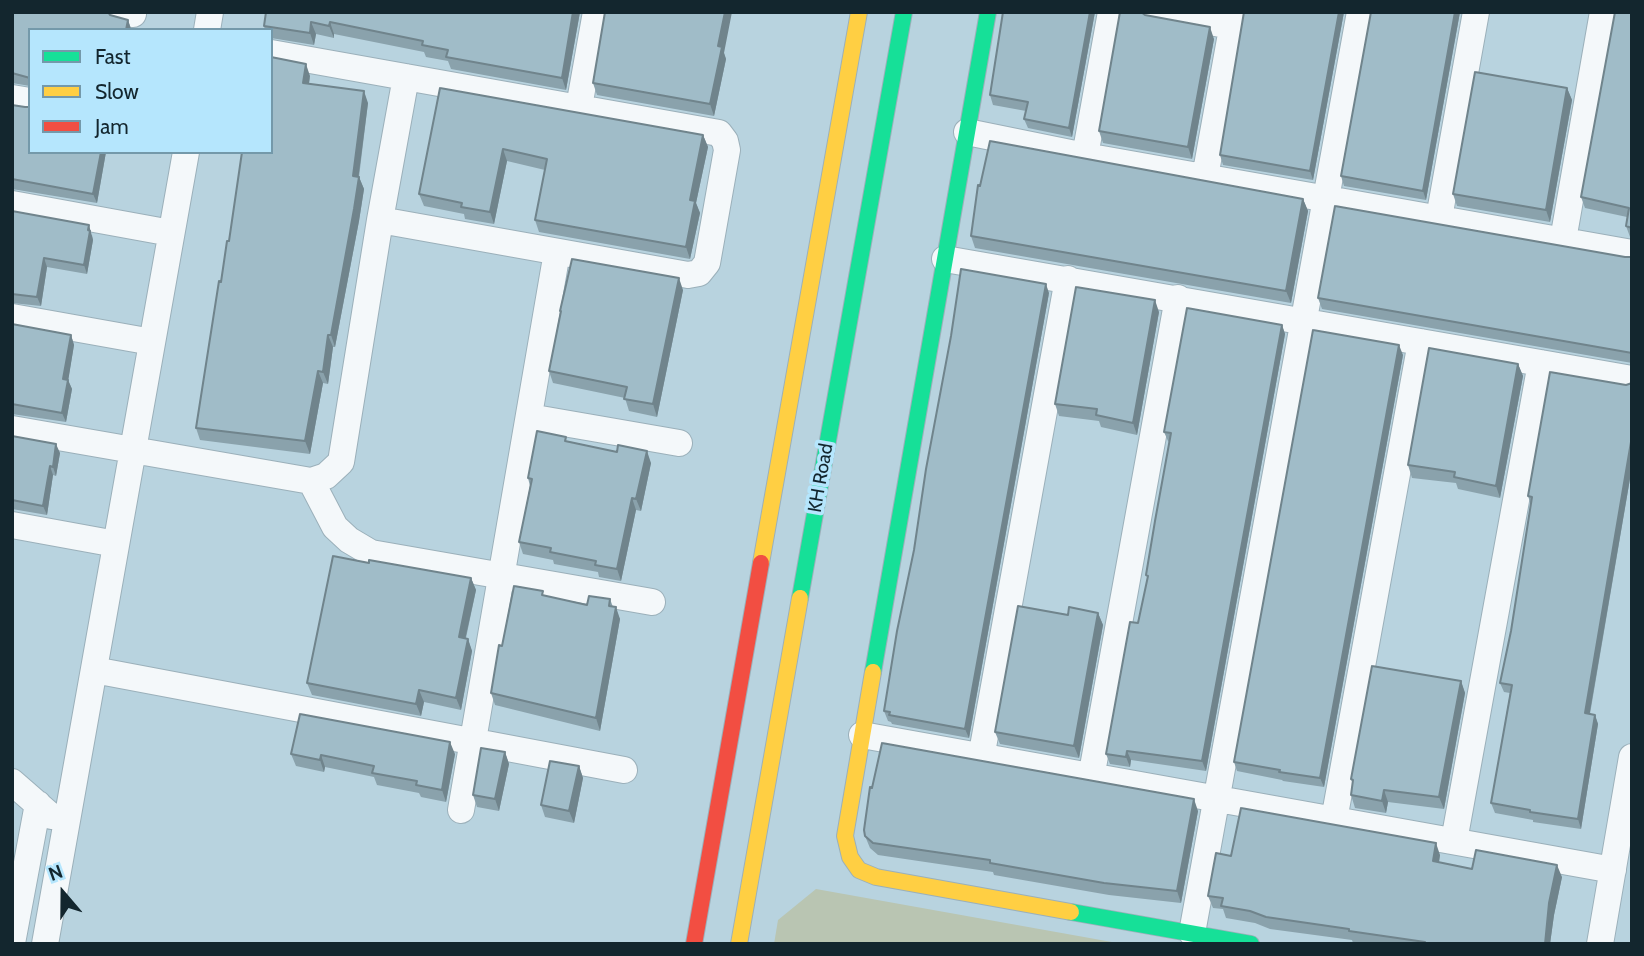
<!DOCTYPE html>
<html>
<head>
<meta charset="utf-8">
<style>
  body { margin:0 }
  #map { position:relative; width:1644px; height:956px; overflow:hidden; background:#b8d3df; font-family:Cabin,sans-serif }
  canvas { display:block }
  .frame { position:absolute; inset:0; border:14px solid #13262e; pointer-events:none }
  .legend { position:absolute; left:28px; top:28px; width:245px; height:126px; box-sizing:border-box; background:#b5e6fd; border:2px solid #7499aa; margin:0; padding:9px 12px; list-style:none; font-size:21px; color:#13262e }
  .legend li { display:flex; align-items:center; gap:14px; height:35px }
  .legend b { width:35px; border:2px solid #7499aa }
  .north { position:absolute; left:28px; top:858px; width:70px; height:70px; -webkit-text-stroke:5px #b5e6fd; paint-order:stroke; rotate:340deg; font-size:19px; font-weight:700; line-height:28px; text-align:center; color:#13262e }
  .north::after { content:''; display:block; margin:auto; width:24px; height:32px; background:#13262e; clip-path:polygon(50% 0,100% 100%,50% 72%,0 100%) }
</style>
</head>
<body>
<div id="map">
<canvas width="1644" height="956"></canvas>
<div class="frame"></div>
<ul class="legend">
<li><b style="height:9px;background:#16e098"></b>Fast</li>
<li><b style="height:9px;background:#ffcf43"></b>Slow</li>
<li><b style="height:9px;background:#f24e42"></b>Jam</li>
</ul>
<div class="north">N</div>
</div>
<script>
const context = document.querySelector('canvas').getContext('2d');
context.lineJoin = 'round';
function fill(path, color) { context.fillStyle = color; context.fill(path, 'evenodd'); }
const poly = rows => new Path2D(rows.map(r => 'M' + r).join(''));
function strokePath(path, color, width, dash) { context.strokeStyle = color; context.lineWidth = width; context.lineCap = dash ? 'butt' : 'round'; context.setLineDash(dash || []); context.stroke(path); }
function write(font, color, halo, rows, align = 'center') {
  context.font = font + ' Cabin,sans-serif'; context.lineWidth = 7; context.setLineDash([]); context.textBaseline = 'middle'; context.strokeStyle = halo; context.fillStyle = color; for (const [text, x, y, turn = 0] of rows) {
    context.save(); context.translate(x, y); context.rotate((+turn || 0) * Math.PI / 180); context.textAlign = isNaN(turn) ? turn : align; if (halo) context.strokeText(text, 0, 0); context.fillText(text, 0, 0); context.restore();
  }
}
fill(poly([
  [816,889,1123,944,774,944,778,920]
]), '#b9c5b2');
const street = poly([
  [123,12,133,14],
  [1152,12,1232,26],
  [207,30,210,12],
  [271,53,719,133,725,141,727,150,707,263,699,273,688,275,380,220],
  [12,98,30,101],
  [579,107,596,12],
  [967,132,1085,156,1632,253],
  [1085,156,1111,12],
  [1205,177,1235,12],
  [12,204,171,233],
  [1439,218,1476,12],
  [1563,240,1603,12],
  [945,259,1632,379],
  [12,317,152,342],
  [529,417,679,443],
  [12,429,311,481,326,476,341,462,380,220,406,77],
  [311,481,335,527,349,540,371,553,652,602],
  [12,525,116,544],
  [94,670,624,770],
  [862,735,1613,870],
  [981,758,1068,279],
  [1091,778,1178,298],
  [12,782,51,816],
  [461,810,557,252],
  [1334,820,1421,342],
  [1454,841,1541,363],
  [1192,933,1360,12],
  [12,943,38,804],
  [45,944,186,152],
  [1600,944,1632,757]
]);
const fast = poly([
  [800,598,904,12],
  [873,672,988,12],
  [1071,912,1251,944]
]);
const slow = poly([
  [761,563,859,12],
  [873,672,845,836,850,857,859,870,876,877,1071,912],
  [739,944,800,598]
]);
const jam = poly([
  [694,944,761,563]
]);
strokePath(street, '#9bb0ba', 28);
strokePath(fast, '#9bb0ba', 18);
strokePath(slow, '#9bb0ba', 18);
strokePath(jam, '#9bb0ba', 18);
strokePath(street, '#f4f8fa', 26);
strokePath(fast, '#16e098', 16);
strokePath(slow, '#ffcf43', 16);
strokePath(jam, '#f24e42', 16);
fill(poly([
  [12,12,110,15,128,20,131,29,30,30,30,86,12,83],
  [266,12,580,12,566,90,451,69,448,61,426,57,424,52,334,34,334,38,316,34,314,45,271,38,271,30,265,30,264,26],
  [1003,12,1095,12,1072,137,1028,128,1024,119,1026,111,993,105,990,95],
  [1244,12,1344,12,1313,180,1223,165,1220,155],
  [1371,12,1460,12,1426,200,1344,186,1341,176],
  [1632,12,1632,237,1630,237,1626,226,1627,217,1585,208,1581,197,1611,36],
  [1145,15,1214,39,1192,159,1103,143,1099,131],
  [724,53,726,59,714,116,597,95,593,83],
  [310,76,309,84,368,103,359,177,364,189,359,221,335,347,333,347,328,384,323,383,310,454,200,440,196,428,221,282],
  [440,88,703,135,708,147,696,203,700,213,690,259,539,232,535,220,545,170,507,161,494,224,465,219,464,214,424,206,419,194],
  [1567,88,1572,100,1550,222,1457,206,1453,194],
  [12,105,106,152,97,203,12,189],
  [1303,199,1308,211,1291,303,975,248,971,236],
  [12,211,92,235,93,240,87,274,47,267,41,306,12,303],
  [1625,257,1632,257,1632,363,1322,309,1318,298],
  [683,290,657,417,629,411,625,398,553,383,549,371,561,314,560,311],
  [1049,293,969,738,892,724,891,722,888,721,884,711],
  [1159,312,1137,435,1101,427,1099,421,1059,416,1055,404],
  [12,324,71,335,74,345,68,380,72,389,66,422,12,414],
  [1282,325,1285,334,1206,771,1131,760,1130,767,1110,764,1106,754,1138,623,1148,579,1146,575,1169,442,1168,441,1164,432],
  [1403,355,1324,787,1283,781,1282,780,1237,771,1234,762],
  [1518,364,1523,376,1500,498,1458,489,1456,483,1412,478,1408,465],
  [1632,383,1632,467,1590,714,1595,715,1598,724,1581,829,1533,822,1533,820,1495,813,1491,803,1510,693,1504,692,1500,683,1511,631,1531,505,1528,496,1626,385],
  [12,436,60,453,56,476,53,475,47,515,12,509],
  [567,441,651,463,641,511,636,510,621,581,599,577,598,572,554,564,553,560,523,554,519,542,530,486,528,478],
  [369,563,471,578,476,590,466,638,468,639,472,651,461,710,424,702,421,716,312,695,307,683],
  [544,596,587,605,610,599,613,607,620,619,600,731,495,705,491,693,502,646],
  [1098,613,1103,625,1079,758,1000,744,995,732,1068,615],
  [1461,681,1465,693,1444,809,1388,802,1386,813,1355,808,1351,795,1353,784,1351,779],
  [505,752,509,764,499,811,477,807,473,795],
  [291,754,455,754,446,802,421,797,419,793,377,785,374,777,325,767,324,772,296,766],
  [579,766,583,778,574,823,545,817,541,805],
  [1198,811,1181,903,1109,895,994,875,993,872,878,855,870,848,865,836],
  [1440,855,1439,863,1472,869,1562,877,1554,915,1550,944,1356,944,1353,943,1352,940,1270,929,1255,923,1226,918,1223,909,1213,908,1208,896,1231,856]
]), '#8aa2ac');
fill(poly([
  [573,12,580,12,566,90,562,78],
  [725,12,732,12,724,53,726,59,714,116,710,104,718,46],
  [1090,12,1095,12,1072,137,1069,128],
  [1339,12,1344,12,1313,180,1310,171],
  [1455,12,1460,12,1426,200,1423,191],
  [128,20,131,29,131,30,126,30],
  [311,22,316,34,314,45,310,33],
  [330,22,334,34,334,38,329,26],
  [1210,27,1214,39,1192,159,1188,147],
  [306,64,310,76,307,95,303,83],
  [1567,88,1572,100,1550,222,1546,210],
  [364,91,368,103,357,188,353,176],
  [703,135,708,147,696,203,700,213,690,259,686,247,690,200],
  [503,149,507,161,494,224,490,212],
  [101,152,106,152,97,203,93,194],
  [359,177,364,189,359,221,335,347,331,335],
  [1303,199,1308,211,1291,303,1286,291],
  [89,225,93,240,87,274,84,265],
  [44,258,47,267,41,306,37,297],
  [679,278,683,290,657,417,653,404],
  [1046,284,1049,293,969,738,965,729],
  [1155,300,1159,312,1137,435,1133,423],
  [1282,325,1285,334,1206,771,1202,761],
  [71,335,74,345,67,388,63,379],
  [328,335,333,347,328,384,323,372],
  [1399,345,1403,355,1324,787,1320,778],
  [1518,364,1523,376,1500,498,1496,486],
  [318,371,323,383,310,454,305,441],
  [68,380,72,389,66,422,62,413],
  [1632,436,1632,467,1588,723,1585,713],
  [56,444,60,453,56,476,53,467],
  [647,451,651,463,641,511,636,499],
  [50,466,53,475,47,515,43,506],
  [632,498,636,510,621,581,617,569],
  [471,578,476,590,463,649,459,637],
  [616,607,620,619,600,731,596,718],
  [1098,613,1103,625,1079,758,1074,746],
  [468,639,472,651,461,710,456,698],
  [1461,681,1465,693,1444,809,1439,797],
  [419,690,424,702,421,716,416,704],
  [1595,715,1598,724,1581,829,1578,819],
  [450,742,455,754,446,802,442,790],
  [1127,751,1131,760,1130,767,1126,757],
  [505,752,509,764,499,811,495,799],
  [321,755,325,767,324,772,320,760],
  [579,766,583,778,574,823,569,811],
  [1384,790,1388,802,1386,813,1382,801],
  [1194,799,1198,811,1181,903,1177,891],
  [1436,843,1440,855,1437,873,1433,861],
  [1557,865,1562,877,1554,915,1550,944,1545,944,1549,903]
]), '#70848c');
const building = poly([
  [12,12,108,12,110,15,128,20,126,30,30,30,30,78,12,73,12,12],
  [266,12,573,12,562,78,446,57,448,50,422,45,423,41,330,22,329,26,311,22,310,33,264,26,266,12],
  [605,12,725,12,718,46,722,47,710,104,593,83,605,12],
  [1003,12,1090,12,1069,128,1024,119,1028,102,990,95,1003,12],
  [1120,12,1141,12,1145,15,1210,27,1188,147,1099,131,1120,12],
  [1244,12,1339,12,1310,171,1220,155,1244,12],
  [1371,12,1455,12,1423,191,1341,176,1371,12],
  [1615,12,1632,12,1632,228,1626,226,1629,208,1581,197,1615,12],
  [271,57,306,64,303,83,364,91,353,176,359,177,354,209,331,335,328,335,323,372,318,371,305,441,196,428,219,281,221,282,227,241,229,241,242,152,271,152,271,57],
  [1475,72,1567,88,1546,210,1453,194,1475,72],
  [440,88,703,135,690,200,695,201,686,247,535,220,547,159,503,149,490,212,461,207,462,203,419,194,440,88],
  [12,105,25,107,30,107,30,152,101,152,93,194,12,179,12,105],
  [990,141,1303,199,1286,291,971,236,978,185,980,186,990,141],
  [1335,206,1625,257,1632,257,1632,353,1318,298,1335,206],
  [12,211,89,225,88,230,90,231,84,265,44,258,37,297,12,294,12,211],
  [572,259,679,278,653,404,624,399,627,387,549,371,561,311,560,311,572,259],
  [961,269,1046,284,965,729,889,715,890,712,884,711,897,631,914,550,926,469,951,336,961,269],
  [1076,287,1155,300,1133,423,1096,415,1097,409,1055,404,1076,287],
  [1187,308,1282,325,1202,761,1127,751,1126,757,1106,754,1130,622,1138,623,1148,576,1146,575,1155,521,1171,433,1164,432,1187,308],
  [12,324,71,335,63,379,68,380,62,413,12,404,12,324],
  [1313,330,1399,345,1320,778,1279,772,1280,770,1234,762,1313,330],
  [1429,348,1518,364,1496,486,1454,477,1455,472,1408,465,1429,348],
  [1550,372,1626,385,1632,383,1632,436,1585,713,1595,715,1578,819,1530,812,1530,810,1491,803,1512,685,1500,683,1511,631,1532,497,1528,496,1550,372],
  [537,431,566,437,565,441,617,452,618,445,647,451,636,499,632,498,617,569,595,565,596,561,550,552,551,548,519,542,532,479,528,478,537,431],
  [12,436,56,444,53,467,50,466,43,506,12,500,12,436],
  [333,556,369,563,369,560,471,578,459,637,468,639,456,698,419,690,416,704,307,683,333,556],
  [514,586,543,591,542,595,587,605,589,596,610,599,609,606,616,607,596,718,491,693,499,645,502,646,514,586],
  [1018,606,1068,615,1069,607,1098,613,1074,746,995,732,1018,606],
  [1372,666,1461,681,1439,797,1384,790,1382,801,1351,795,1353,780,1351,779,1372,666],
  [300,714,450,742,442,790,416,785,417,781,372,773,374,766,321,755,320,760,291,754,300,714],
  [882,743,1194,799,1177,891,1104,883,990,863,990,860,873,843,865,836,864,830,870,787,872,788,882,743],
  [481,748,505,752,495,799,473,795,481,748],
  [550,761,579,766,569,811,541,805,550,761],
  [1241,808,1436,843,1433,861,1472,869,1476,850,1557,865,1549,903,1545,944,1425,944,1425,942,1349,931,1349,929,1266,917,1250,911,1221,906,1223,898,1208,896,1216,853,1231,856,1241,808]
]);
fill(building, '#a0bcc8');
strokePath(building, '#70848c', 2);
write('19px', '#13262e', '#b5e6fd', [
  ["KH Road",821,478,-80]
]);
</script>
</body>
</html>
